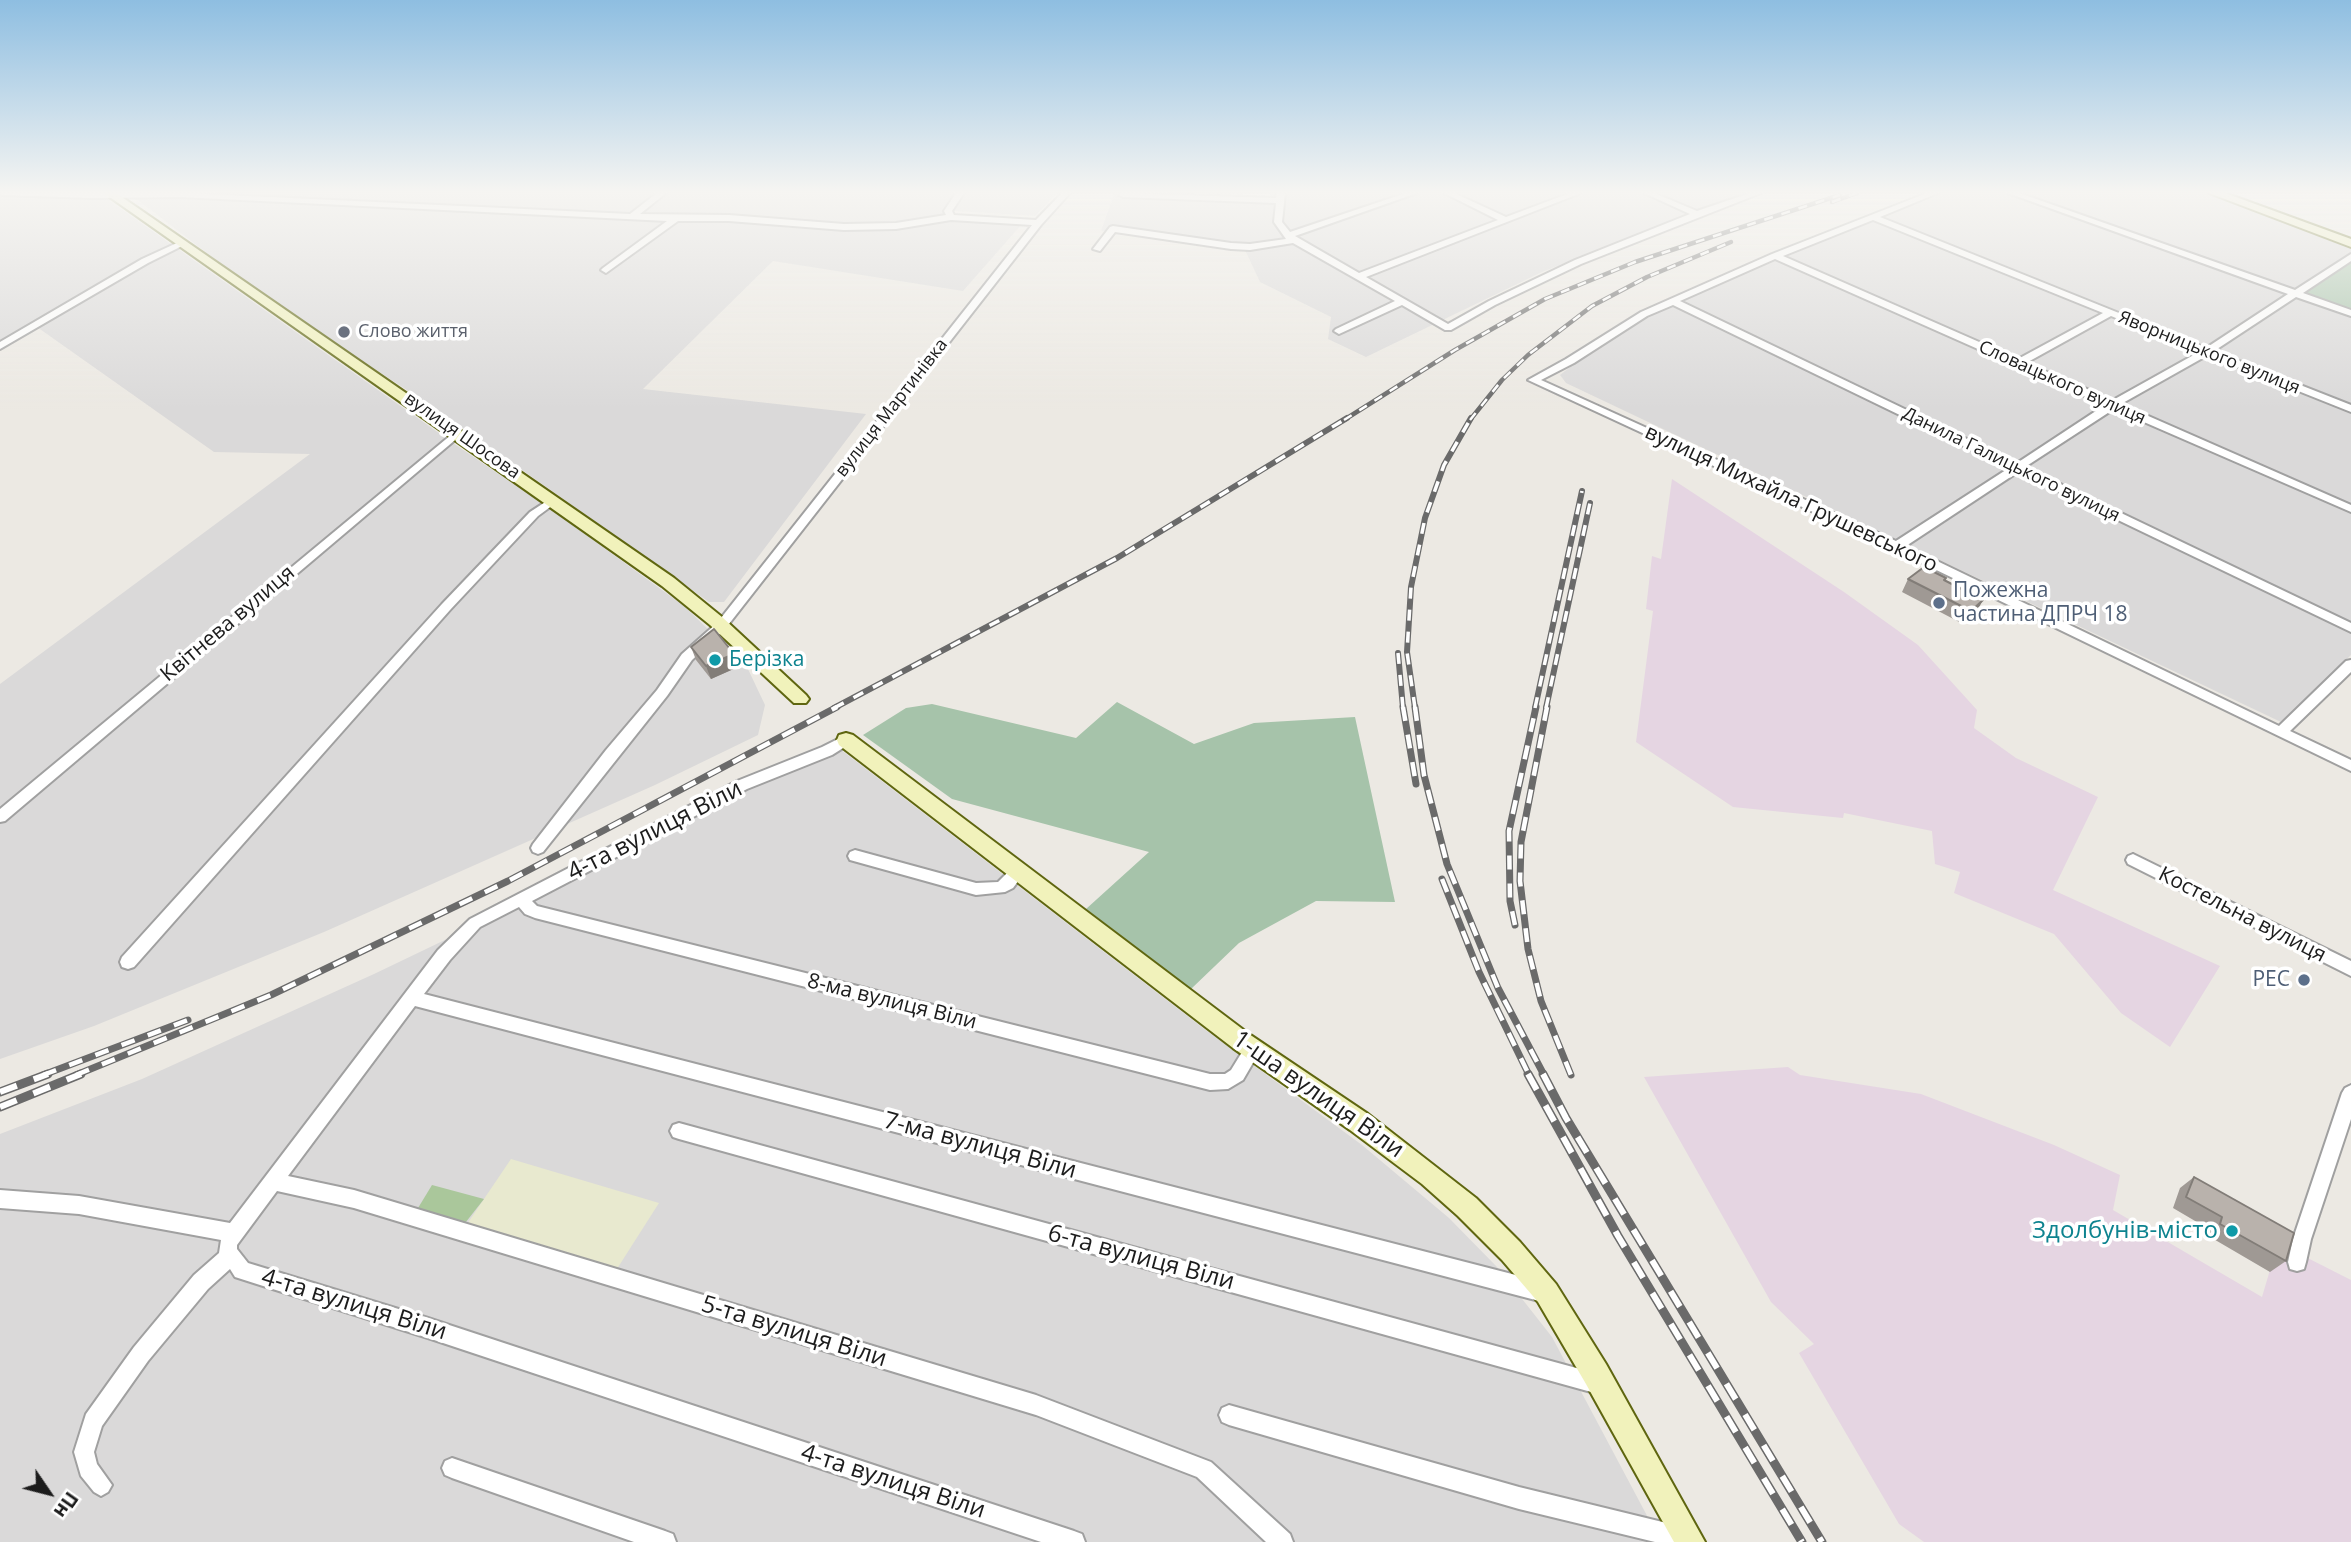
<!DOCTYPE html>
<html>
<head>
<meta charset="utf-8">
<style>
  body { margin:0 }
  #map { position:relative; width:2351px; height:1542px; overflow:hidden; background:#ece9e3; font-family:"Open Sans",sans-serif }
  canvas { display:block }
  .north { position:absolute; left:14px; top:1458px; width:70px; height:70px; -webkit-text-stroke:5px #fff; paint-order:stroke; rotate:125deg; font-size:19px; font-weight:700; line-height:28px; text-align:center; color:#1c1c1c }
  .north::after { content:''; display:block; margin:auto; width:24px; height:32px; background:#1c1c1c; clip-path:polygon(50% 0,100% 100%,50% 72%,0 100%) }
</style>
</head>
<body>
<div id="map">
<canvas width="2351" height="1542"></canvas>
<div class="north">Пн</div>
</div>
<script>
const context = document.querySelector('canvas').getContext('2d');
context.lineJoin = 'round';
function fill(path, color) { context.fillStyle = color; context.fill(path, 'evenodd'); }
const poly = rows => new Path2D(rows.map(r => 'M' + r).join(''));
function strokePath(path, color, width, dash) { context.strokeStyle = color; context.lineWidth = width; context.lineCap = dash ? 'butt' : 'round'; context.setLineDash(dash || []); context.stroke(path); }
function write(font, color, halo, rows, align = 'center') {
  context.font = font + ' "Open Sans",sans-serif'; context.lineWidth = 7; context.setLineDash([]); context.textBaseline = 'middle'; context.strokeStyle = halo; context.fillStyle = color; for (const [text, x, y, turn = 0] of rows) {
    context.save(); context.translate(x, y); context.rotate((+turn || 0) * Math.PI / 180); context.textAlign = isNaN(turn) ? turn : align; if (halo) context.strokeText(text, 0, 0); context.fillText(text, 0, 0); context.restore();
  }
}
fill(poly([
  [0,193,128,193,110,201,453,443,553,511,684,606,747,667,765,705,758,735,655,785,324,932,94,1026,0,1059,0,684,310,454,214,452,37,327,0,349],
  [175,193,1057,193,1035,216,956,211,914,220,858,225,741,215,640,215],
  [1270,193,1746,193,1542,272,1366,357,1328,339,1331,317,1260,282,1245,250,1101,231,1114,194,1269,198],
  [1941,193,2208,193,2351,246,2351,253,2290,293,2351,315,2351,655,2281,722,1566,383,1560,375,1599,344,1648,315,1771,260],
  [131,195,715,219,793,228,883,230,950,218,1022,224,963,291,773,261,643,389,866,414,724,602,709,602,433,407,324,336,216,260],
  [840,749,1203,1028,1362,1145,1449,1218,1497,1267,1552,1337,1661,1542,0,1542,0,1134,142,1079,374,974,624,854,747,787,813,764]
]), '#dad9d9');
fill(poly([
  [1672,479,1844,592,1918,645,1977,710,1974,728,2016,758,2098,797,2053,890,2220,966,2170,1047,2121,1013,2054,934,1954,893,1960,872,1935,864,1932,831,1844,813,1843,818,1733,807,1636,742,1653,611,1646,609,1652,556,1661,559],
  [1788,1067,1800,1075,1921,1094,2054,1145,2120,1175,2113,1210,2262,1297,2278,1243,2351,1280,2351,1542,1924,1542,1899,1524,1799,1353,1814,1344,1771,1302,1644,1077]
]), '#e5d5e2');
fill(poly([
  [511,1159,659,1203,615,1272,465,1227]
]), '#e8e9cf');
fill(poly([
  [432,1185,484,1199,462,1227,415,1213]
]), '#aac79b');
fill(poly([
  [2351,260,2351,309,2303,292],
  [1117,702,1194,744,1254,723,1355,717,1395,902,1316,901,1239,943,1191,989,1086,909,1149,852,952,799,863,735,906,708,932,704,1076,738]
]), '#a6c3aa');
const minor = poly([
  [0,193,185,193,630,214,657,193,666,193,640,214,729,215,844,224,896,223,946,215,944,211,956,193,964,193,952,211,954,215,1036,220,1062,193,1070,193,1041,225,725,629,692,660,667,696,543,852,538,854,533,852,531,848,533,844,606,750,657,690,682,654,717,623,1032,225,951,220,896,229,844,230,729,221,678,221,606,273,601,270,603,268,667,221,180,197,92,198,2,195,0,193],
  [1122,193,1276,198,1277,193,1285,193,1282,222,1290,232,1406,193,1417,193,1295,236,1359,273,1498,220,1444,193,1454,193,1506,217,1570,193,1581,193,1366,277,1448,324,1489,301,1575,260,1690,214,1644,193,1654,193,1697,211,1750,193,1761,193,1581,264,1495,305,1451,330,1445,330,1402,305,1339,334,1334,331,1336,329,1395,301,1293,243,1250,250,1231,249,1115,232,1100,251,1093,249,1110,227,1113,226,1231,243,1250,244,1286,239,1274,222,1276,203,1123,197,1119,195,1122,193],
  [1927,193,1938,193,1880,217,2206,348,2288,294,2008,193,2019,193,2295,290,2351,254,2351,261,2303,293,2351,310,2351,316,2296,297,2214,351,2351,405,2351,412,2208,355,2121,404,2351,505,2351,512,2114,409,2025,467,2351,623,2351,632,2018,472,1906,546,2279,726,2346,661,2351,660,2351,672,2290,731,2351,760,2351,771,1893,549,1528,380,1566,359,1641,312,1772,254,1927,193],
  [1873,220,2103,313,2018,359,1783,256,1873,220],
  [1775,259,2014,365,2105,405,2017,463,1680,301,1775,259],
  [1673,305,2009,468,1896,541,1541,380,1574,363,1647,316,1673,305],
  [2111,316,2199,352,2113,400,2026,363,2111,316],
  [179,242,186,244,148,263,0,349,0,342,142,259,179,242],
  [457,430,461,431,461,435,5,821,0,822,0,809,457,430],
  [553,497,559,500,557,502,538,516,450,610,134,967,128,969,122,967,120,962,122,957,442,604,530,512,553,497],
  [846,735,853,740,851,743,832,755,747,789,532,901,537,906,1210,1074,1225,1074,1231,1070,1247,1044,1253,1042,1259,1044,1261,1049,1243,1080,1228,1089,1210,1090,535,918,525,914,519,907,480,927,450,960,424,994,1543,1282,1550,1285,1553,1292,1550,1299,1543,1302,415,1006,288,1176,354,1190,1036,1395,1211,1462,1290,1534,1293,1542,1266,1542,1197,1477,1036,1415,354,1208,277,1191,237,1245,237,1249,248,1263,428,1318,1074,1531,1082,1534,1085,1542,1041,1542,428,1338,260,1285,235,1277,230,1269,208,1289,148,1361,102,1426,94,1452,97,1464,112,1485,108,1492,101,1496,94,1492,81,1476,74,1452,86,1414,134,1347,194,1275,219,1253,221,1240,79,1214,0,1208,0,1190,79,1196,230,1223,438,950,470,919,737,781,822,747,846,735],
  [855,850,976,883,998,882,1012,868,1017,866,1022,868,1025,872,1013,888,1005,892,976,895,850,860,848,856,850,852,855,850],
  [2133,854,2351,961,2351,976,2128,864,2126,860,2128,856,2133,854],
  [2351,1085,2351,1119,2311,1239,2306,1262,2304,1269,2297,1271,2290,1269,2288,1262,2293,1239,2342,1093,2345,1088,2351,1085],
  [679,1123,1602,1375,1609,1378,1612,1385,1609,1392,1602,1395,679,1139,673,1137,670,1131,673,1125,679,1123],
  [1229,1405,1519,1487,1687,1528,1695,1531,1698,1539,1697,1542,1655,1542,1519,1509,1229,1425,1222,1422,1219,1415,1222,1408,1229,1405],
  [452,1458,665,1531,673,1534,676,1542,634,1542,452,1478,445,1475,442,1468,445,1461,452,1458]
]);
const secondary = poly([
  [104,193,116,193,674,578,722,617,806,695,809,699,806,703,794,703,710,625,662,586,104,193],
  [2209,193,2225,193,2351,239,2351,247,2209,193],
  [846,733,853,735,1249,1034,1368,1114,1476,1198,1520,1242,1556,1284,1606,1364,1705,1542,1674,1542,1586,1384,1538,1302,1502,1260,1458,1216,1422,1184,1350,1130,1233,1048,839,745,837,740,839,735,846,733]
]);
strokePath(minor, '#a0a0a0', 4);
strokePath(secondary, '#5f6610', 4);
fill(minor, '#fff');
fill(secondary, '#f1f2bb');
const railFar3 = poly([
  [1832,202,1857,193],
  [1344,420,1455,350,1545,299,1635,262,1840,195],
  [1470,420,1502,380,1528,355,1592,306,1647,277,1731,242]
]);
const railFar2 = poly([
  [1398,653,1403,708],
  [834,708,1117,558,1347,418],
  [1415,708,1407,652,1411,587,1425,518,1444,465,1471,418],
  [1535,708,1582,491],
  [1546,708,1590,503]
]);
const railFar1 = poly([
  [1403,707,1416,784],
  [1415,707,1424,775,1447,864,1498,988,1544,1075],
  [1547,707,1521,842,1520,881,1528,949,1541,1001,1571,1075],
  [1442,879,1479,972,1529,1075],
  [1515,925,1510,901,1509,831,1536,707],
  [43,1075,188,1020],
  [76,1075,271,995,508,881,837,707]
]);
const rail = poly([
  [1528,1074,1618,1236,1802,1542],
  [1543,1074,1566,1118,1822,1542],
  [0,1092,48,1074],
  [0,1107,81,1074]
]);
strokePath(railFar3, '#6a6a6a', 4.5);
strokePath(railFar2, '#6a6a6a', 6);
strokePath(railFar1, '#6a6a6a', 7);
strokePath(rail, '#6a6a6a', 9);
strokePath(railFar3, '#fff', 2.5, [9]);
strokePath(railFar2, '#fff', 3.5, [11]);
strokePath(railFar1, '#fff', 4.5, [14]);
strokePath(rail, '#fff', 6, [18]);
fill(poly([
  [1946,578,1945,581,1976,613,1963,624,1902,592,1908,579],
  [691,647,738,667,711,679,696,660],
  [2194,1177,2286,1261,2270,1272,2205,1234,2207,1228,2173,1208,2180,1188]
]), '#9f9994');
fill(poly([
  [1983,600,1976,613,1963,624,1971,611],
  [734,654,738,667,711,679,706,666]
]), '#827d78');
const building = poly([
  [1924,567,1946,578,1944,580,1983,600,1971,611,1908,579,1924,567],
  [714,629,734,654,706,666,691,647,714,629],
  [2194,1177,2294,1233,2286,1261,2220,1224,2222,1217,2186,1197,2194,1177]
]);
fill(building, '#b9b2ac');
strokePath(building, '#827d78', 2);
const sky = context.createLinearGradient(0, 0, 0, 409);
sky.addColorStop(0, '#8ebee1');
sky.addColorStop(0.47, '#f6f5f2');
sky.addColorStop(1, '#f6f5f200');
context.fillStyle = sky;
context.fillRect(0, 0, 2351, 409);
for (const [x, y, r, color] of [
  [344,332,7,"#6b7280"],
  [1939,603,7,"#5c6f8a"],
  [715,660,7,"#0f9aa8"],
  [2304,980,7,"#5c6f8a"],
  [2232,1231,7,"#0f9aa8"]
]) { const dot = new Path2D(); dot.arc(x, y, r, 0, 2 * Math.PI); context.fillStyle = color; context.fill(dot); strokePath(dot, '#fff', 2.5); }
write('18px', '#5b616d', '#fff', [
  ["Слово життя",358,332]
], 'left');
write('18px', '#1c1c1c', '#fff', [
  ["Яворницького вулиця",2209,353,22],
  ["Словацького вулиця",2062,383,24],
  ["вулиця Мартинівка",892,408,-52],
  ["вулиця Шосова",462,436,35],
  ["Данила Галицького вулиця",2011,465,26]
]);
write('21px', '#1c1c1c', '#fff', [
  ["вулиця Михайла Грушевського",1791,499,25],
  ["Квітнева вулиця",228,624,-40],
  ["Костельна вулиця",2242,915,27],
  ["8-ма вулиця Віли",892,1002,14]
]);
write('21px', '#4e5e75', '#fff', [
  ["Пожежна",1953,591],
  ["частина ДПРЧ 18",1953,615],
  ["РЕС",2290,980,"right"]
], 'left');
write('21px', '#0d838f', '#fff', [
  ["Берізка",729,660]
], 'left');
write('24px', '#1c1c1c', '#fff', [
  ["4-та вулиця Віли",655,831,-27],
  ["1-ша вулиця Віли",1318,1095,35],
  ["7-ма вулиця Віли",980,1146,15],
  ["6-та вулиця Віли",1141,1258,15],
  ["4-та вулиця Віли",354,1305,17],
  ["5-та вулиця Віли",794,1332,17],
  ["4-та вулиця Віли",893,1482,18]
]);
write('24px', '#0d838f', '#fff', [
  ["Здолбунів-місто",2218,1231]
], 'right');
</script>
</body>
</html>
